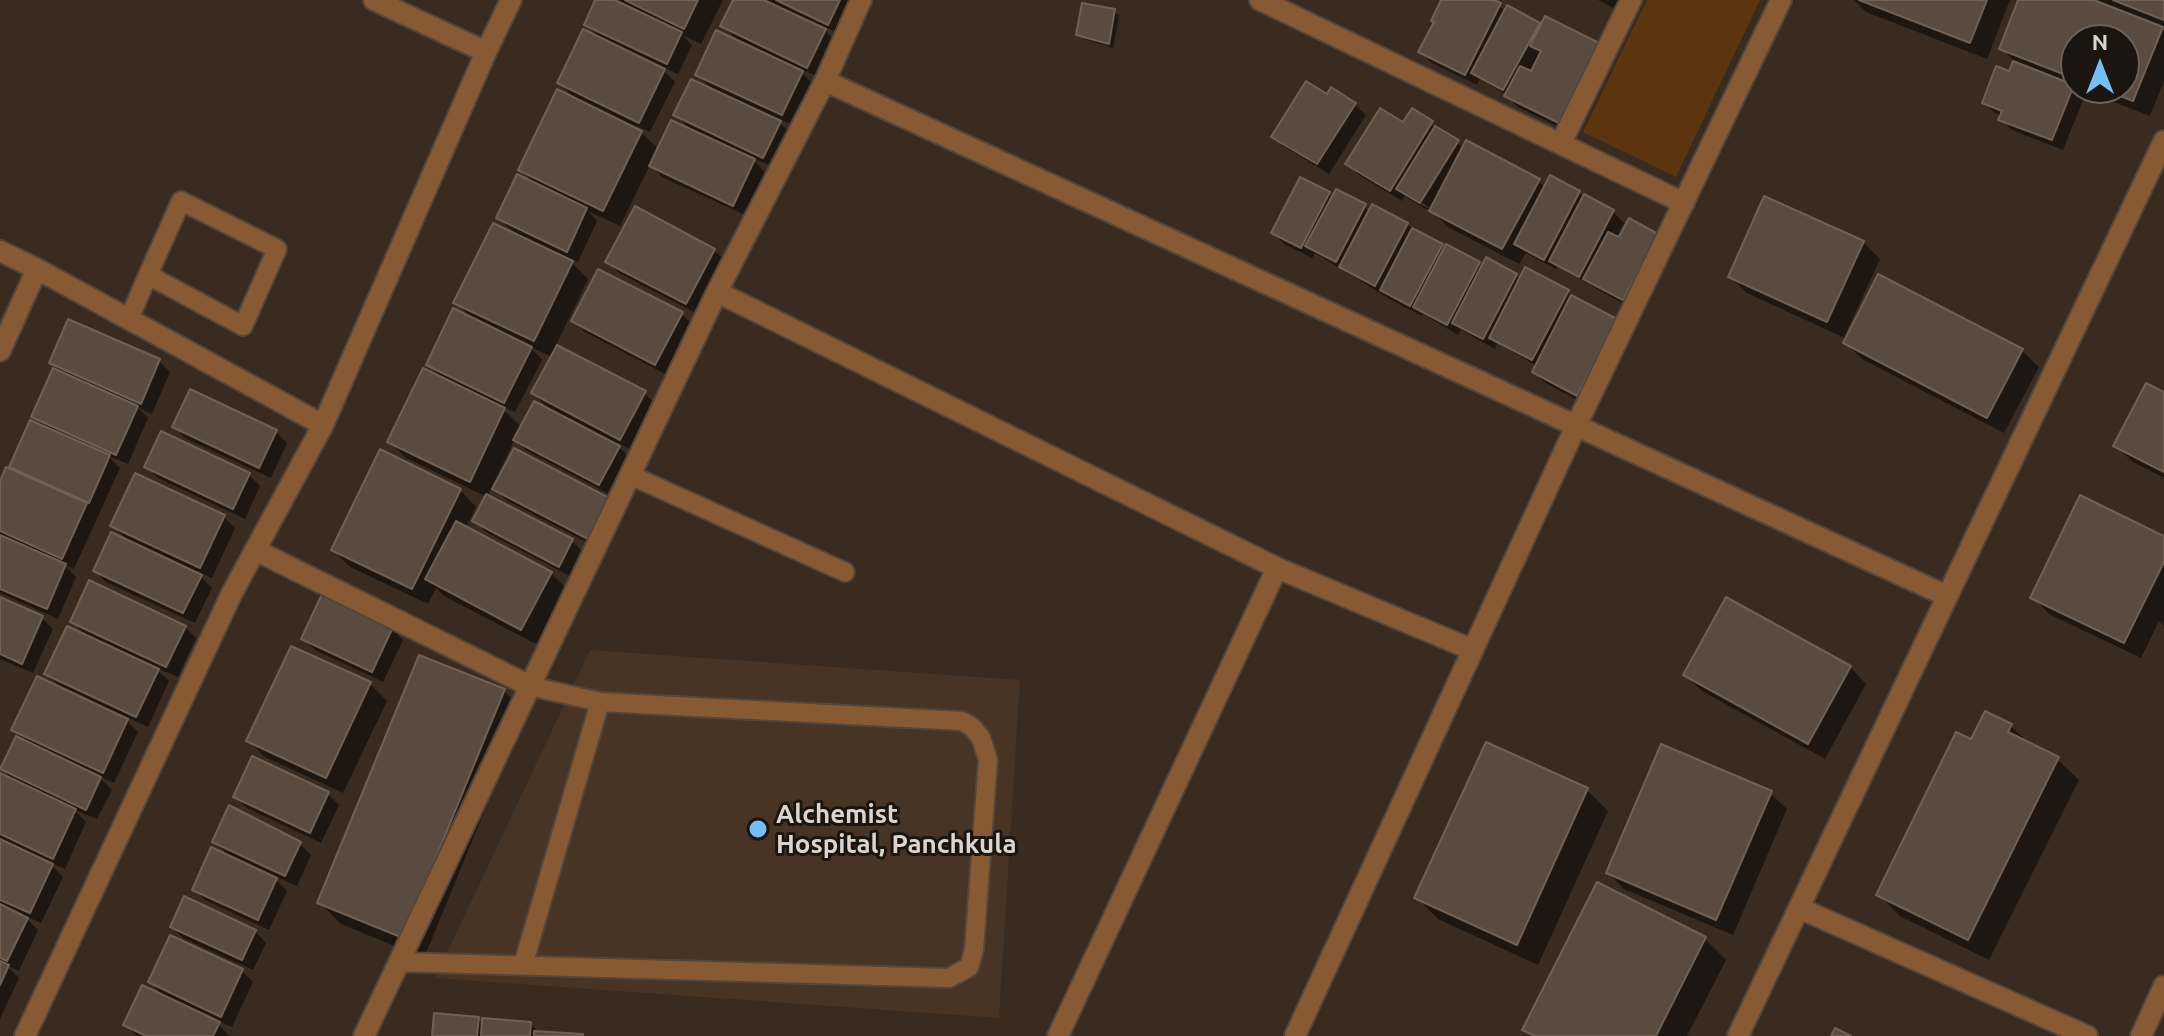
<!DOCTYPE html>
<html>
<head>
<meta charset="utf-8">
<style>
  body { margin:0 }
  #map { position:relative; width:2164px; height:1036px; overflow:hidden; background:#392b20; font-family:Ubuntu,sans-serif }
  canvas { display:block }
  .north { position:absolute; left:2060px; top:24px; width:80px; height:80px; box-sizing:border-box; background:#1b1510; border:2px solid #69615c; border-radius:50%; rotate:0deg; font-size:22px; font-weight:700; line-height:32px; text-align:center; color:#ddd4cd }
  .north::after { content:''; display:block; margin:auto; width:28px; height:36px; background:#74c0f6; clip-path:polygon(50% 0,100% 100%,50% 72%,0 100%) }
</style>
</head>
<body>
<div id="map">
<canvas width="2164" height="1036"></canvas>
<div class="north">N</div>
</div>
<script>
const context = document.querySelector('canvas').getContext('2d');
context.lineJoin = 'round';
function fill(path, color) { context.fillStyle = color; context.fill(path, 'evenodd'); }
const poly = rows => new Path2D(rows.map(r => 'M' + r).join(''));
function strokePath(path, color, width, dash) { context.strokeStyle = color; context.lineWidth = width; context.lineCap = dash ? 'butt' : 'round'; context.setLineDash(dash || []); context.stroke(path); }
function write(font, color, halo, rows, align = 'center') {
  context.font = font + ' Ubuntu,sans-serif'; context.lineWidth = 6; context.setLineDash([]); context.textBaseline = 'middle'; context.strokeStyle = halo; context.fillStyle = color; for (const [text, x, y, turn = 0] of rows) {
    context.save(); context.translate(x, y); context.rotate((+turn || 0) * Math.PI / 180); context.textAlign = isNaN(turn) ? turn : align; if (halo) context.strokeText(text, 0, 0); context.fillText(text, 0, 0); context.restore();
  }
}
fill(poly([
  [590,650,1020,680,999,1018,435,978]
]), '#473424');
fill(poly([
  [1647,0,1760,0,1676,177,1583,132]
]), '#5c350f');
fill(poly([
  [598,0,723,0,701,44,682,35,692,45,678,74,658,65,675,82,650,132,634,125,659,150,692,131,676,115,715,92,697,74,740,43,723,26,735,0,856,0,840,34,820,25,836,42,819,77,796,67,813,84,793,125,773,116,791,134,775,168,749,156,765,172,745,215,662,177,650,165,620,226,588,211,597,221,578,262,566,257,588,279,555,347,644,393,656,404,632,450,613,441,630,458,611,495,527,451,515,439,487,497,572,541,583,552,570,576,486,532,475,521,487,497,406,458,390,442,443,379,429,365,472,319,456,302,516,235,499,218,535,184,521,170,577,101,560,83,602,40,586,24],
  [530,347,552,357,533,393,551,411,522,428,500,406,515,412,542,360],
  [1443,0,1490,0,1506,11,1541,27,1575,135,1518,107,1507,95,1480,79,1477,85,1432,63,1420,52,1436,23],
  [1598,0,1627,0,1621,12],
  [1854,0,2010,0,1987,59,1866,12],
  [2020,0,2164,0,2164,28,2160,27,2164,31,2164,81,2150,116,2077,88,2124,88,2124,40,2076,40,2076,87,2071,86,2084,98,2063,150,2012,130,2001,119,2002,116,1995,113,1984,102,2010,73,2015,62,2001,48],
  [1114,11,1119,16,1113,48,1084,39,1078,34],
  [1354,104,1366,115,1329,174,1285,147,1274,136],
  [1412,111,1464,148,1538,181,1546,188,1551,178,1613,212,1624,223,1616,238,1657,236,1634,310,1557,266,1556,269,1526,253,1519,264,1448,227,1432,211,1405,196,1402,201,1359,175,1348,164,1404,125],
  [1409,194,1429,207,1427,210,1409,199],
  [1337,191,1370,211,1406,224,1446,250,1483,268,1568,292,1576,300,1616,321,1589,406,1545,383,1534,372,1537,366,1497,343,1495,349,1461,330,1458,335,1423,314,1422,316,1393,301,1315,253,1312,258,1284,244,1273,233,1329,194,1333,198],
  [1863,242,1880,259,1844,337,1847,338,1879,277,2022,351,2039,367,2004,433,1862,359,1845,342,1847,339,1747,293,1730,277],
  [714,250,725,261,698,314,619,273,608,262],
  [682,314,693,325,667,375,585,332,574,321],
  [159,361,170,372,152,414,137,407,148,418,128,464,108,456,120,468,74,569,64,565,76,577,58,619,0,593,0,489,31,423,46,429,34,417,62,374,51,363],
  [191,391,276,432,287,443,271,478,185,438,174,426],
  [2164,394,2164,478,2133,462,2116,446],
  [146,466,249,475,260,486,245,519,158,478],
  [495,489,608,500,600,549,506,500],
  [460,490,476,507,465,529,551,573,568,590,538,645,444,596,436,588,428,604,350,567,333,550],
  [224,517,235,528,212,578,194,570,212,588,195,623,106,582,95,571,129,542,112,525],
  [2164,538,2164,626,2159,621,2141,658,2049,614,2033,597],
  [0,599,42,618,53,629,33,673,0,659],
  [72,621,185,627,196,638,178,677,154,667,169,681,148,727,120,714,138,732,114,783,97,775,112,790,97,819,73,809,86,822,65,869,47,861,63,877,41,923,23,915,38,930,19,971,7,966,19,978,0,1019,0,775,15,782,2,769,29,744,14,729,64,691,47,674,87,637],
  [392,628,403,640,383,682,315,650,303,639],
  [292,648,370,684,387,701,343,793,265,757,248,740],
  [1850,667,1866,684,1825,759,1702,691,1685,675],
  [504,691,525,712,424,958,341,924,320,903],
  [2011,726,2030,745,2057,759,2079,780,1989,960,1900,916,1879,895,1971,742],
  [1587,790,1608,811,1538,965,1438,919,1417,898],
  [1770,793,1787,809,1733,935,1624,889,1608,873],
  [328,794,339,805,321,843,247,808,235,797],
  [214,841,300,844,311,855,297,886,270,874,287,891,269,930,205,900,194,889,231,858],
  [172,927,255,931,266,943,253,970,183,938],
  [1705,939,1726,960,1687,1036,1531,1036,1525,1029],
  [242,971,253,982,232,1027,214,1019,229,1036,137,1036,126,1025,167,999,150,982],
  [478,1019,484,1025,530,1024,539,1033,576,1036,434,1036]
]), '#0007');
const building = poly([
  [595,0,615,0,682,32,667,64,584,25,595,0],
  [625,0,698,0,684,29,625,0],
  [733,0,764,0,826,29,807,68,720,26,733,0],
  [776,0,840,0,828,25,776,0],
  [1441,0,1494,0,1501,3,1465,75,1418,52,1434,22,1431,21,1441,0],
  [1859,0,1987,0,1970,43,1859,0],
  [2018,0,2094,0,2163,27,2133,101,2100,88,2124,88,2124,40,2076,40,2076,79,1999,49,2018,0],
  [2113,0,2164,0,2164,20,2113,0],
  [1082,3,1115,9,1109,44,1076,35,1082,3],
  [1507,5,1540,23,1503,90,1471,73,1507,5],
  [1545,16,1603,45,1563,125,1504,96,1520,66,1531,71,1541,51,1530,46,1545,16],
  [583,29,665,69,639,123,557,83,583,29],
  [716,30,803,71,782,115,695,75,716,30],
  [2013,61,2074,85,2052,140,1998,120,2002,111,1982,103,1996,66,2009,71,2013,61],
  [691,79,781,121,763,158,673,115,691,79],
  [1306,81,1327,94,1331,87,1356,103,1317,164,1271,137,1306,81],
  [557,89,642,131,603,211,518,170,557,89],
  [1380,108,1403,122,1412,108,1433,121,1390,191,1345,164,1380,108],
  [671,120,755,159,733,206,649,166,671,120],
  [1435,126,1459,140,1420,203,1396,189,1435,126],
  [1466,140,1540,179,1502,249,1429,211,1466,140],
  [517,174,587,208,567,252,496,218,517,174],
  [1550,175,1580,191,1544,260,1514,244,1550,175],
  [1300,177,1330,192,1301,248,1271,233,1300,177],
  [1336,189,1366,204,1336,262,1305,246,1336,189],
  [1584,194,1614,210,1579,277,1549,261,1584,194],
  [1764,196,1864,241,1827,322,1728,277,1764,196],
  [1372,204,1408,223,1375,286,1339,267,1372,204],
  [635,206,715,249,686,304,605,262,635,206],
  [1629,218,1658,234,1623,300,1583,279,1608,232,1619,237,1629,218],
  [493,223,573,261,534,341,453,303,493,223],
  [1412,228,1443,244,1410,306,1380,290,1412,228],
  [1446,244,1480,262,1447,325,1413,307,1446,244],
  [1486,257,1517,274,1483,339,1452,323,1486,257],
  [1525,267,1569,290,1532,360,1489,338,1525,267],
  [598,269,683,312,655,365,571,321,598,269],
  [1878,274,2023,349,1987,418,1843,343,1878,274],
  [1571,295,1617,319,1577,396,1532,372,1571,295],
  [453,308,532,347,504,403,426,365,453,308],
  [68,319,160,359,141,404,49,363,68,319],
  [557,345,646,391,620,440,531,393,557,345],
  [53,368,138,406,116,455,31,417,53,368],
  [423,368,505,408,470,482,387,442,423,368],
  [2146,383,2164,392,2164,472,2113,446,2146,383],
  [190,389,277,430,259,468,172,427,190,389],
  [534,401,620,446,599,485,513,440,534,401],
  [30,420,110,455,89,503,9,467,30,420],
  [161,431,250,473,233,509,144,467,161,431],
  [514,448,609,498,588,539,492,489,514,448],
  [380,449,461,489,412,589,331,550,380,449],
  [6,467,87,503,62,559,0,531,0,481,6,467],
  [135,473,225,515,200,568,110,526,135,473],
  [486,494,573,539,559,567,472,521,486,494],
  [2080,495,2164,536,2164,562,2124,643,2030,598,2080,495],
  [456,521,552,572,521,630,425,579,456,521],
  [111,532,202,575,183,613,93,571,111,532],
  [0,535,66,564,47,609,0,589,0,535],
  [89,580,186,626,166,667,70,622,89,580],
  [322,594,393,627,372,672,301,639,322,594],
  [0,597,43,616,22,664,0,654,0,597],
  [1726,597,1851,666,1808,744,1683,675,1726,597],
  [67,626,159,669,136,717,44,674,67,626],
  [291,646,371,682,326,778,246,741,291,646],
  [419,655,505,689,403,938,317,903,419,655],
  [37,676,128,719,103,773,11,730,37,676],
  [1985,711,2012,724,2008,732,2059,757,1968,940,1876,895,1956,732,1971,739,1985,711],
  [16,736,101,777,86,810,0,769,16,736],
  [1486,742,1588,788,1517,945,1414,898,1486,742],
  [1661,744,1772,791,1716,920,1606,873,1661,744],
  [252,756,329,792,310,833,233,797,252,756],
  [0,773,76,809,53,859,0,834,0,773],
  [229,805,301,842,285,876,212,842,229,805],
  [0,839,53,864,30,913,0,900,0,839],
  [211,847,277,878,258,920,192,890,211,847],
  [1597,882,1706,937,1656,1036,1535,1036,1522,1030,1597,882],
  [184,896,256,930,242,960,170,927,184,896],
  [0,904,28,918,7,961,0,958,0,904],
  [170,935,243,969,221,1017,148,982,170,935],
  [0,961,9,965,0,985,0,961],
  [142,985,220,1022,213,1036,146,1036,123,1025,142,985],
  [434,1013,479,1017,477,1036,432,1036,434,1013],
  [482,1018,531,1022,530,1036,481,1036,482,1018],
  [1835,1028,1851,1036,1831,1036,1835,1028],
  [534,1031,583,1034,583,1036,534,1036,534,1031]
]);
fill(building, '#5a4b40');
strokePath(building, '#6f6053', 2);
const service = poly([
  [129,319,148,275,181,201,277,249,243,326,148,275],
  [630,475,845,572],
  [399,962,949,978,969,967,974,950,988,760,981,738,972,727,962,721,600,702,530,686],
  [523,965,600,702]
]);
const minor = poly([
  [374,0,486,52],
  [1260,0,1684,203],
  [825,81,1947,596],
  [1561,143,1631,0],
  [0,251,37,269,323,425],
  [717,292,1277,568,1473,650],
  [0,351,37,269],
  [255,550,530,686],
  [1799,908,2087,1036],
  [25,1036,232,593,323,425,486,52,511,0],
  [364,1036,717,292,825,81,861,0],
  [1058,1036,1277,568],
  [1295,1036,1576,426,1781,0],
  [1738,1036,2164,141],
  [2141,1036,2164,986]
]);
strokePath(service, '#53463c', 22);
strokePath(minor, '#53463c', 24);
strokePath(service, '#875a33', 18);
strokePath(minor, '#875a33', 20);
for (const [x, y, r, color] of [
  [758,829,10,"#74c0f6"]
]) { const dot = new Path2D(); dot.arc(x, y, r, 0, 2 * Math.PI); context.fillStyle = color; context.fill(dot); strokePath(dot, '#1b1510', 3); }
write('bold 26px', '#ddd4cd', '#1b1510', [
  ["Alchemist",776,814],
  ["Hospital, Panchkula",776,844]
], 'left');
</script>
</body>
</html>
